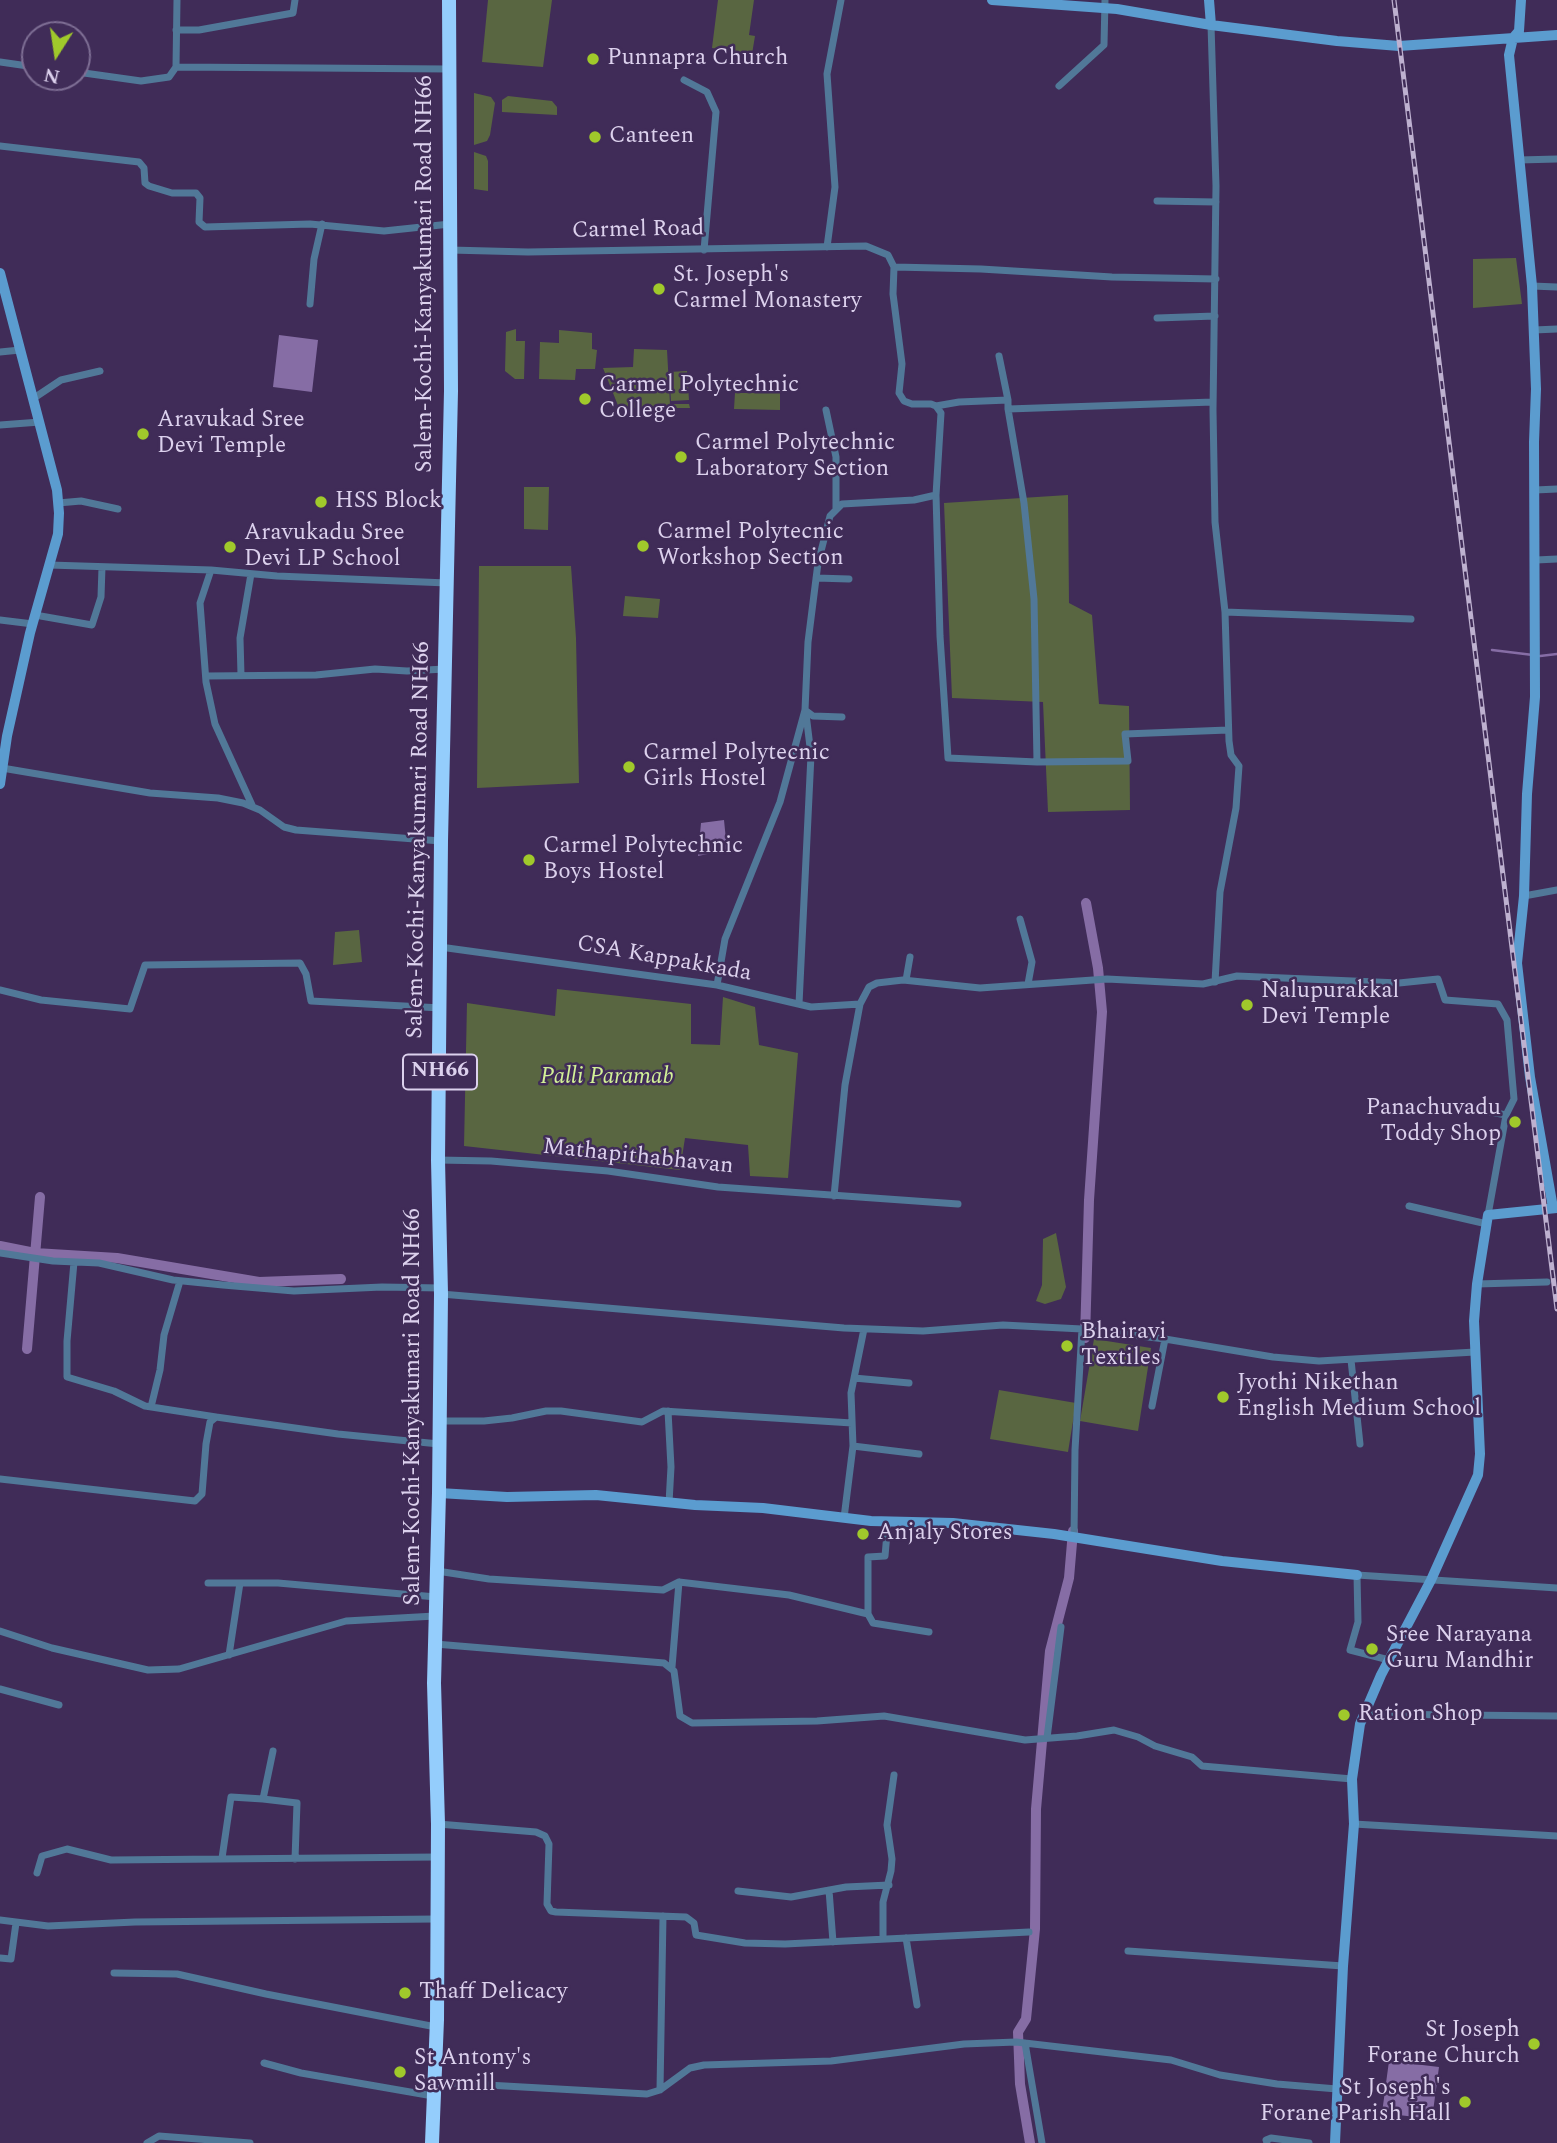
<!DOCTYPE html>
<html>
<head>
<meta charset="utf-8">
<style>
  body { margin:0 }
  #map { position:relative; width:1557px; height:2143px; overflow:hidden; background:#402c58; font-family:Spectral,serif }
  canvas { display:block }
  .north { position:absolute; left:21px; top:21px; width:70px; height:70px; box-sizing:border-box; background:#402c58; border:2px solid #7e6e94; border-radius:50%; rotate:192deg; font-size:19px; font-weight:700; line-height:28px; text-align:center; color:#dcd1ed }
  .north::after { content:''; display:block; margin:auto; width:24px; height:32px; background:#a0c92b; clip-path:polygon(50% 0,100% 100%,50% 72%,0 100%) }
</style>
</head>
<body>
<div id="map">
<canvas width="1557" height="2143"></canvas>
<div class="north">N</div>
</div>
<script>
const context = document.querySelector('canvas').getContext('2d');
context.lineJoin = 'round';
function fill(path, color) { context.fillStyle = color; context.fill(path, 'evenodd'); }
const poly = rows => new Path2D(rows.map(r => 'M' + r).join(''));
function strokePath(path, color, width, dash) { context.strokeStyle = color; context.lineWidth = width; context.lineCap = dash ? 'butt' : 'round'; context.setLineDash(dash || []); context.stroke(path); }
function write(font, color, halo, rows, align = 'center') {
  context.font = font + ' Spectral,serif'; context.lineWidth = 5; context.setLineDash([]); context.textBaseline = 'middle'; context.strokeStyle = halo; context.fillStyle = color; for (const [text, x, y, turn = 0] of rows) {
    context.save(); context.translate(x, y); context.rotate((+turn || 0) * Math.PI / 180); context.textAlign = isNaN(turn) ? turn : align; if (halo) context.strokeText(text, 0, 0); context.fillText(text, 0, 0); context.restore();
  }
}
fill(poly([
  [488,0,552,0,543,67,482,62],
  [718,0,754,0,749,35,755,36,752,54,712,48],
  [474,93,491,97,495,103,490,135,487,141,474,145],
  [508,96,552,101,557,107,557,115,502,112,502,100],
  [474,152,486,156,488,161,488,191,474,189],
  [1516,258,1522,304,1473,308,1473,259],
  [516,329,516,341,525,341,524,379,515,379,505,371,506,332],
  [559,330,592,333,592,349,597,350,595,369,576,369,575,380,539,379,540,342,559,343],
  [634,349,667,350,670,404,689,404,690,408,619,408,603,368,633,367],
  [687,371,689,400,671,401,669,372],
  [735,393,780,393,780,410,734,409],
  [524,487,549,487,548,530,524,529],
  [1068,495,1069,603,1092,615,1099,704,1129,706,1130,810,1048,812,1043,702,952,698,944,503],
  [479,566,571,566,576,638,579,783,477,788],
  [625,596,660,599,658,618,623,616],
  [359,930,362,962,333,965,335,932],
  [557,989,691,1004,691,1044,720,1045,723,997,755,1007,759,1045,798,1053,788,1178,750,1176,748,1145,685,1138,680,1170,464,1146,467,1003,555,1016],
  [1056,1233,1066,1287,1061,1299,1045,1304,1036,1301,1042,1285,1043,1239],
  [1094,1339,1151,1348,1138,1431,1080,1421],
  [999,1390,1076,1403,1068,1452,990,1439]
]), '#596641');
fill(poly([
  [279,335,318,340,312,392,273,387],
  [724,820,727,850,698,856,701,823],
  [1389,2061,1439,2067,1432,2119,1382,2113]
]), '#866da5');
strokePath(poly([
  [1492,650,1533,655],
  [1540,656,1557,654]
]), '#866da5', 2.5);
strokePath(poly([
  [0,1246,35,1253,117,1258,259,1282,341,1279],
  [1085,1338,1089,1200,1102,1012,1098,968,1086,903],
  [27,1349,40,1197],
  [1030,2143,1020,2084,1018,2032,1026,2019,1035,1929,1036,1809,1050,1651,1069,1578,1073,1531]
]), '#866da5', 10);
strokePath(poly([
  [1211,25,1216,186,1213,410,1215,522,1225,612,1229,741,1231,755,1239,766,1236,808,1220,892,1215,982],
  [176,30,199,30,293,13,295,0],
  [0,62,35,67],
  [176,67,449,69],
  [77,72,141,81,169,77,176,67,177,0],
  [684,80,707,92,716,112,704,250],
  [1059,86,1104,45,1105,0],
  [0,146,139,162,144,168,145,183,149,186,172,193,196,193,200,198,199,222,205,227,310,224,384,231,450,224],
  [1519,160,1557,159],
  [1157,201,1216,202],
  [827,247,835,187,827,74,841,0],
  [450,250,528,252,866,246,888,255,894,267],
  [1532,286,1557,287],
  [310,304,314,259,322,224],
  [1157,318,1215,316],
  [1534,330,1557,329],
  [0,352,20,350],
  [999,356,1008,400],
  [34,398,61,380,100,371],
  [936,406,959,402,1008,400,1008,409,1213,402],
  [1008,409,1024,503,1034,599,1037,762],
  [826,410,836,457,836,509],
  [0,425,40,422],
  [1535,490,1557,489],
  [936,495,940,636,948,758,1037,762,1128,761,1125,734,1228,730],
  [58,503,81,501,118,509],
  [1536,560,1557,559],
  [49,565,211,570,277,576,447,583],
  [211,570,200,603,206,682,215,724,252,805],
  [816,578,849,579],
  [1225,612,1411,619],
  [35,615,92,625,101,597,102,567],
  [0,620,33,624],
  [241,675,240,638,251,574],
  [206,676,316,675,375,669,407,671,445,669],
  [805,710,813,716,842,717],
  [2,768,150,793,218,798,243,803,260,810,284,827,296,830,441,841],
  [1524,896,1557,890],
  [1020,919,1032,962,1028,984],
  [440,947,717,985,811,1007,860,1004],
  [906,980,910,957],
  [717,985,725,939,780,802,805,710,808,642,818,563,830,516,842,504,914,500,936,495,941,413,936,406,931,404,912,404,904,401,899,393,902,364,893,294,894,267,981,269,1112,277,1216,279],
  [0,990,41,1000,130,1009,145,965,300,963,306,974,311,1001,441,1008],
  [799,1004,811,755,806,714],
  [1470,1108,1506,1115],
  [438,1160,491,1161,608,1171,718,1187,958,1204],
  [834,1196,845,1085,860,1004,869,987,877,983,903,980,980,988,1107,979,1203,984,1237,976,1399,983,1438,979,1445,1000,1498,1004,1507,1020,1514,1099,1506,1115,1488,1215],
  [1409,1206,1487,1224],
  [0,1253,53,1261,99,1263,173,1280,223,1285,294,1291,382,1287,441,1288],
  [74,1262,67,1341,67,1377,114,1391,145,1406,216,1417],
  [1477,1284,1547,1282],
  [441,1294,844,1328,923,1331,1003,1325,1082,1329,1165,1339,1273,1357,1319,1361,1475,1352],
  [1351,1360,1360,1444],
  [854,1378,909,1383],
  [1152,1406,1165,1339],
  [151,1407,160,1370,164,1335,180,1281],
  [668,1411,671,1467,669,1503],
  [440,1421,484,1421,512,1418,546,1411,561,1411,642,1422,663,1411,852,1423],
  [853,1446,919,1454],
  [0,1479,195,1501,202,1494,206,1444,210,1422,216,1417,338,1434,439,1444],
  [844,1518,853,1446,851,1393,864,1329],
  [1074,1538,1075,1450,1082,1329],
  [437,1571,489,1579,663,1590,679,1582],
  [208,1583,278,1583,436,1597],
  [868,1614,868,1557,885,1556,888,1522],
  [0,1631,52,1648,148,1670,179,1669,346,1621,435,1616],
  [435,1644,664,1663,674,1671,680,1716,692,1723,817,1721,884,1716,1025,1740,1077,1736,1114,1730,1138,1737,1155,1746,1192,1757,1202,1766,1352,1779],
  [229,1655,240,1583],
  [1389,1660,1350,1650,1358,1622,1357,1575,1557,1588],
  [672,1667,679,1582,789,1595,868,1614,873,1623,929,1632],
  [0,1689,59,1705],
  [1363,1714,1557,1716],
  [1047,1738,1061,1627],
  [273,1751,263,1799,297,1803,295,1859],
  [438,1824,536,1832,545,1836,549,1844,547,1904,551,1911,556,1912,686,1917,694,1923,696,1935,745,1943,785,1944,1029,1932],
  [1354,1824,1557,1836],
  [222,1858,231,1797,263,1799],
  [37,1873,42,1856,67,1849,111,1860,437,1857],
  [829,1890,833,1942],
  [738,1891,791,1897,846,1887,889,1885],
  [0,1920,48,1926,135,1922,436,1919],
  [906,1938,917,2005],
  [883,1939,883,1902,891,1871,892,1859,887,1825,894,1775],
  [1128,1951,1343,1966],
  [0,1958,11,1959,16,1923],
  [114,1973,177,1974,266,1994,436,2027],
  [1025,2043,1042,2143],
  [264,2063,301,2073,433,2096],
  [434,2082,647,2094,660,2090,690,2068,704,2065,831,2061,964,2044,1016,2042,1171,2060,1220,2075,1277,2084,1337,2089],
  [660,2090,663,1916],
  [147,2143,159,2136,250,2143],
  [1267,2143,1266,2140,1271,2138,1309,2143]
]), '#517898', 7);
strokePath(poly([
  [992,0,1117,9,1211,25,1337,41,1399,46,1557,35],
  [1209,0,1211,25],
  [1521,0,1519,31,1513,38,1509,55,1532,286,1536,389,1534,442,1535,697,1527,794,1524,896,1517,963,1530,1077,1553,1208],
  [0,273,57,490,59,513,58,534,30,633,7,736,0,784],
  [439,1493,507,1497,596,1495,695,1505,763,1508,871,1521,953,1523,1054,1534,1222,1561,1357,1575],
  [1335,2143,1343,1966,1354,1824,1352,1779,1360,1724,1381,1675,1431,1580,1478,1475,1480,1454,1474,1321,1477,1284,1488,1215,1557,1208]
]), '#5b9ccf', 10);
strokePath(poly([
  [432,2143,437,2020,438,1824,434,1683,439,1493,441,1294,438,1160,441,841,451,391,449,0]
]), '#94cdfc', 14);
const rail = poly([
  [1394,0,1557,1309]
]);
strokePath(rail, '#beb1d0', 5);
strokePath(rail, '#402c58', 2.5, [8]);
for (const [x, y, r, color] of [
  [593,59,7,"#a0c92b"],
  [595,137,7,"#a0c92b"],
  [659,289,7,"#a0c92b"],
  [585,399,7,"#a0c92b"],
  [143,434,7,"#a0c92b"],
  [681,457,7,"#a0c92b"],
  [321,502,7,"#a0c92b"],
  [643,546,7,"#a0c92b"],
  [230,547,7,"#a0c92b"],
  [629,767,7,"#a0c92b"],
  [529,860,7,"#a0c92b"],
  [1247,1005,7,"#a0c92b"],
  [1515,1122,7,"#a0c92b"],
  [1067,1346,7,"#a0c92b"],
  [1223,1397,7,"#a0c92b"],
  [863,1534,7,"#a0c92b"],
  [1372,1649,7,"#a0c92b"],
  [1344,1715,7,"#a0c92b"],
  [405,1993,7,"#a0c92b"],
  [1534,2044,7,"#a0c92b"],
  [400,2072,7,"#a0c92b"],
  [1465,2102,7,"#a0c92b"]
]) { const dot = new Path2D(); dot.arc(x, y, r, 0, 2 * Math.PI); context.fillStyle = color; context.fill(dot); strokePath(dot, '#402c58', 2.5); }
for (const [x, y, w] of [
  [440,1072,74]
]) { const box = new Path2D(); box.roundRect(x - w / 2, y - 17.5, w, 35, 5); context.fillStyle = '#402c58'; context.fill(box); strokePath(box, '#dcd1ed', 2); }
write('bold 21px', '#dcd1ed', null, [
  ["NH66",440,1072]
]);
write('23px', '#dcd1ed', '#402c58', [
  ["Punnapra Church",607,59],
  ["Canteen",609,137],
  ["St. Joseph's",673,276],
  ["Carmel Monastery",673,302],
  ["Carmel Polytechnic",599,386],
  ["College",599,412],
  ["Aravukad Sree",157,421],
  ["Devi Temple",157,447],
  ["Carmel Polytechnic",695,444],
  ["Laboratory Section",695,470],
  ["HSS Block",335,502],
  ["Carmel Polytecnic",657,533],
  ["Workshop Section",657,559],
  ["Aravukadu Sree",244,534],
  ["Devi LP School",244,560],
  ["Carmel Polytecnic",643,754],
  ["Girls Hostel",643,780],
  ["Carmel Polytechnic",543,847],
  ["Boys Hostel",543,873],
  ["Nalupurakkal",1261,992],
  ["Devi Temple",1261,1018],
  ["Panachuvadu",1501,1109,"right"],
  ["Toddy Shop",1501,1135,"right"],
  ["Bhairavi",1081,1333],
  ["Textiles",1081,1359],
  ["Jyothi Nikethan",1237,1384],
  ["English Medium School",1237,1410],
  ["Anjaly Stores",877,1534],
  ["Sree Narayana",1386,1636],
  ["Guru Mandhir",1386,1662],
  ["Ration Shop",1358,1715],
  ["Thaff Delicacy",419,1993],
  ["St Joseph",1520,2031,"right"],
  ["Forane Church",1520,2057,"right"],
  ["St Antony's",414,2059],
  ["Sawmill",414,2085],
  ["St Joseph's",1451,2089,"right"],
  ["Forane Parish Hall",1451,2115,"right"]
], 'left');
write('23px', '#dcd1ed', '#402c58', [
  ["Carmel Road",638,231,-1],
  ["Salem-Kochi-Kanyakumari Road NH66",426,274,-90],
  ["Salem-Kochi-Kanyakumari Road NH66",420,840,-89],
  ["CSA Kappakkada",664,960,10],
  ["Mathapithabhavan",638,1158,6],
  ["Salem-Kochi-Kanyakumari Road NH66",414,1407,-90]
]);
write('italic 23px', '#d2f197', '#402c58', [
  ["Palli Paramab",607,1078]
]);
</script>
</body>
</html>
